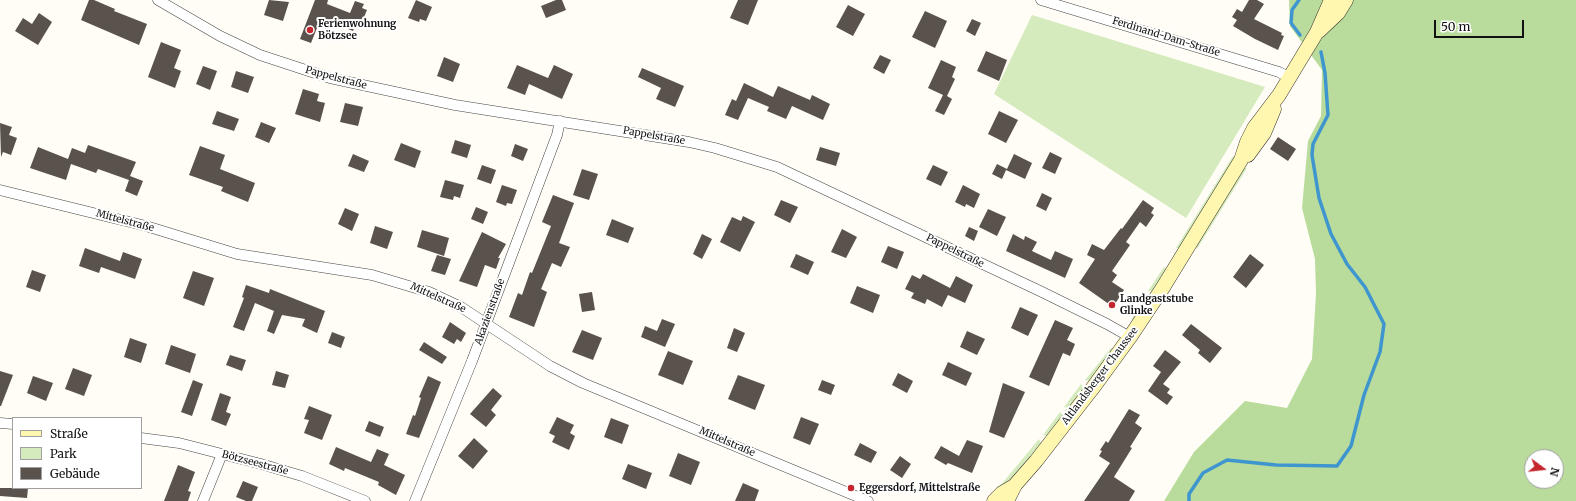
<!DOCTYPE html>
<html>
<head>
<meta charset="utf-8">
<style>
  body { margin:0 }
  #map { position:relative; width:1576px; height:501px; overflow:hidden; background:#fffdf5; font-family:Merriweather,serif }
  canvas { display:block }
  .legend { position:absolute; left:12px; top:417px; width:130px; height:72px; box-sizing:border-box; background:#fff; border:1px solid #a0a0a0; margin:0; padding:5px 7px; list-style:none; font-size:12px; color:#111 }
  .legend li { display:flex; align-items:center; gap:8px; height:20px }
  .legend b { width:20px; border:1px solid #a0a0a0 }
  .north { position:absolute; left:1524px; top:449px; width:40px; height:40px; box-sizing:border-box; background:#fff; border:1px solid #a0a0a0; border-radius:50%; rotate:105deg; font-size:11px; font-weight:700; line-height:16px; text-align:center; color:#111 }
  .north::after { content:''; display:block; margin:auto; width:14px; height:18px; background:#c4262e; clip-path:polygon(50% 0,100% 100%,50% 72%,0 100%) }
  .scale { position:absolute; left:1434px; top:20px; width:90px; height:18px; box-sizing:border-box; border:2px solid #111; border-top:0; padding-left:5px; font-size:12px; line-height:14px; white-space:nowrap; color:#111; -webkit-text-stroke:3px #fff; paint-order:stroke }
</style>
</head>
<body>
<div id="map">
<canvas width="1576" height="501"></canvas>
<ul class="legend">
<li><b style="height:5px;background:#fff6b0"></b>Straße</li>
<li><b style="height:11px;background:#d5ebbd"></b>Park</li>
<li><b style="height:11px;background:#5a524d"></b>Gebäude</li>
</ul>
<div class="north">N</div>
<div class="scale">50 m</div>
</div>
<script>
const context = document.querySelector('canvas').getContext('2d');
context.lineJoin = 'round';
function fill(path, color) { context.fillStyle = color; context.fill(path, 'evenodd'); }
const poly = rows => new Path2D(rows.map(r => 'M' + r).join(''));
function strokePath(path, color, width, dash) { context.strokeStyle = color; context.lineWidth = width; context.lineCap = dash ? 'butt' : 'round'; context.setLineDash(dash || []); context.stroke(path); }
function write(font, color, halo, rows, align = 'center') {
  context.font = font + ' Merriweather,serif'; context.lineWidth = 4; context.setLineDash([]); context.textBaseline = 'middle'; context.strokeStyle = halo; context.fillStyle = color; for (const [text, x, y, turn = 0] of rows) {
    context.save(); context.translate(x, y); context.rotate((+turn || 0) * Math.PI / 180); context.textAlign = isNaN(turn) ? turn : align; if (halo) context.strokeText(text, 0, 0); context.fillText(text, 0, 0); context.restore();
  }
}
fill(poly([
  [1032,15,1265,87,1186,218,994,94],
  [1233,156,1235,158,1180,248,1176,248],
  [1243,168,1247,168,1197,249,1196,247],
  [1164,267,1166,270,1153,291,1148,291],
  [1145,296,1147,300,1134,320,1132,319,1135,312],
  [1111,348,1113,349,1090,381,1085,380],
  [1081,384,1084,389,1069,408,1064,407],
  [1060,412,1063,416,1048,436,1043,435],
  [1039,439,1041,443,1015,475,1002,487,1000,486]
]), '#d5ebbd');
fill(poly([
  [1289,0,1576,0,1576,501,1164,501,1194,452,1245,401,1287,408,1312,359,1316,294,1315,259,1302,208,1308,141,1321,116,1322,70,1290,26],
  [1532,457,1556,457,1556,481,1532,481]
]), '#b9dc9c');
strokePath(poly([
  [1299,0,1292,10,1291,23,1300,35],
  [1189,501,1189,494,1203,473,1227,460,1276,465,1337,466,1351,446,1364,395,1380,352,1384,324,1365,287,1347,264,1331,234,1319,198,1312,155,1313,144,1328,115,1325,73,1321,52]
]), '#3f96cf', 3.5);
fill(poly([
  [89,0,94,0,115,9,114,11,147,24,139,45,81,20],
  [269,0,289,2,283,21,264,15],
  [315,0,328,0,327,4,350,13,355,1,364,4,362,8,367,10,361,24,356,23,353,31,321,18,311,43,300,39],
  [416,0,432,7,426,21,420,19,419,22,408,18],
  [556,0,562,0,566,10,546,18,541,6],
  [738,0,758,0,748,25,730,18],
  [1249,0,1257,0,1264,4,1254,19,1282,33,1281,35,1284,36,1278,50,1255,39,1233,26,1237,20,1232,17,1237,9,1242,12],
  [848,5,865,14,853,36,836,27],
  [925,11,947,21,935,48,912,37],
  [39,13,52,22,38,45,15,31,23,18,32,24],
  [972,19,981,23,975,36,966,31],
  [161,42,181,50,174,68,181,71,175,88,148,77],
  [986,51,1007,60,999,81,977,71],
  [880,55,891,60,884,74,873,68],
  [444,57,460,64,453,82,437,76],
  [941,60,956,67,952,77,955,79,947,96,952,99,944,115,935,111,943,95,928,88],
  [517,65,548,78,554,65,573,74,562,99,529,84,525,95,507,88],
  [203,66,217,71,210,90,196,84],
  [642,68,684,86,675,107,656,99,661,88,638,77],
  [236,71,254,77,248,93,231,87],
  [744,83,773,97,778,86,810,100,812,95,830,104,823,120,792,106,786,119,767,111,769,107,748,98,738,120,725,115,732,99,736,101],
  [303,89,319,94,317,101,325,103,320,122,295,114],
  [345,103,363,107,358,126,340,122],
  [217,111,239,119,234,131,212,124],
  [999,111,1018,120,1006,143,988,134],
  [261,122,276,128,269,143,255,137],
  [0,123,12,127,9,135,17,138,11,155,3,152,1,157],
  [1278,137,1296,149,1288,161,1270,149],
  [455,140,471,145,467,158,451,153],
  [401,143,421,151,415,168,394,160],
  [515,144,528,149,523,161,511,156],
  [88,145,136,162,130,176,143,181,137,196,125,191,129,180,98,169,96,173,71,164,66,180,30,168,38,147,68,159,72,148,85,153],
  [200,146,225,155,220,169,255,183,248,202,221,191,223,187,189,175],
  [820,147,840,153,836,166,816,160],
  [1050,152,1062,158,1055,174,1042,168],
  [353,154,369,161,364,172,348,166],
  [1014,154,1032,163,1025,179,1006,170,1002,179,992,174,997,164,1007,169],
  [482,165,496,170,491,184,477,179],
  [933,165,948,172,941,186,926,179],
  [582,169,598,174,589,200,573,195],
  [445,180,464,185,460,198,454,196,453,200,440,197],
  [502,185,517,190,512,204,507,203,506,206,496,202],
  [963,185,980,194,974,208,966,204,965,207,955,202],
  [1042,193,1052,198,1046,211,1036,206],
  [553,195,574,203,559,243,570,247,561,267,552,263,541,289,547,292,534,327,509,317,518,293,522,295,530,272,532,273,551,226,542,222],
  [781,200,798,207,790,223,774,215],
  [1143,200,1154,208,1151,213,1154,215,1146,227,1140,222,1126,242,1130,245,1112,271,1117,275,1112,282,1124,290,1113,307,1079,283,1095,259,1087,255,1092,244,1104,250,1121,228,1122,229],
  [476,207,488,212,483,224,471,219],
  [345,208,359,214,352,231,338,224],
  [988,209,1006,217,997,236,979,227],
  [743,216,755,222,740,252,720,242,732,217,741,221],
  [612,219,634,228,628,243,606,235],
  [375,226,393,232,387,249,370,243],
  [969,227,978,231,974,241,965,236],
  [842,229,857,237,846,258,831,252],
  [422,230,449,238,444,256,417,247],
  [482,232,506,244,498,258,500,258,496,269,485,265,477,287,459,281],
  [702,234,712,239,702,259,693,254],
  [1013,234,1024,240,1025,236,1037,242,1032,251,1051,260,1055,251,1073,259,1065,278,1006,251],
  [888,246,904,252,897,269,881,262],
  [85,248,120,261,123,252,142,259,135,279,101,267,99,273,79,266],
  [796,254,814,262,808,275,790,267],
  [1250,254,1264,265,1246,288,1233,277],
  [437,255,451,259,445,275,431,271],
  [32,270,46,275,40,292,26,287],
  [193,271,214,278,204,306,183,298],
  [923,274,950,288,956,276,973,285,965,303,948,295,942,307,927,299,925,304,911,298,914,293,905,289,912,275,920,279],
  [246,285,269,293,270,289,325,311,317,333,302,326,305,319,282,315,274,334,267,331,274,311,255,303,244,331,233,327,244,298,242,297],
  [857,286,880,295,873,313,850,303],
  [592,292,595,310,582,312,579,294],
  [1020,307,1038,315,1028,336,1011,328],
  [662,319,675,324,665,347,641,337,645,326,657,331],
  [1055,320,1073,328,1067,340,1075,344,1070,356,1063,353,1049,386,1029,377],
  [450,322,466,333,461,342,457,339,454,344,442,337],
  [1191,324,1222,348,1210,363,1198,353,1200,350,1182,335],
  [734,328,745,333,737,352,727,348],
  [582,330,602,338,593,360,572,352],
  [967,331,985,339,977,355,960,347],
  [332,332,345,337,341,348,328,343],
  [130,338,147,344,141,363,124,357],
  [424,342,447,357,442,364,419,350],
  [171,345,196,354,190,373,165,364],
  [1165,350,1181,362,1163,384,1170,389,1167,393,1173,397,1167,405,1148,391,1161,372,1153,366],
  [668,351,693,361,683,385,658,375],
  [230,355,246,360,242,371,226,365],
  [948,362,972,373,966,386,942,375],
  [73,368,92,375,84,396,65,389],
  [0,371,13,375,1,406,0,406],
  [276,371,289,375,285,388,272,385],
  [898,373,913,381,907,393,892,385],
  [738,375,765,385,755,410,728,399],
  [33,376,53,383,46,401,27,393],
  [428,376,441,382,419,438,406,434,413,415,415,416,421,398,419,397],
  [193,380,203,384,192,416,181,412],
  [822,380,835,385,831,395,818,390],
  [1003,383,1025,392,1004,438,989,432],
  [493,388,502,396,491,410,496,415,486,427,470,414],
  [220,393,231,397,226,412,231,414,226,426,211,420],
  [309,406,332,415,322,440,304,433,309,420,304,419],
  [1129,409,1140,415,1135,423,1142,428,1130,447,1132,448,1114,477,1135,491,1129,501,1084,501,1110,463,1099,456,1102,451,1100,450,1106,441,1108,443],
  [557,417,574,425,570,433,575,436,569,450,552,442,555,436,549,433],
  [801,417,819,424,810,445,793,438],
  [611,418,629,425,622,444,604,437],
  [369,421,384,427,380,437,365,431],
  [474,438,488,451,473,469,458,456],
  [967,440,983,446,972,473,948,463,946,465,934,458,941,446,959,456],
  [860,443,877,452,871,463,854,455],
  [336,447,371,462,377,449,389,454,384,465,405,475,396,495,378,485,379,482,345,468,344,471,329,464],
  [678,453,700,462,691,485,669,476],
  [900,456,911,464,902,478,890,470],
  [628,464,652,473,646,489,622,479],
  [178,465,195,472,188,491,191,492,188,501,164,501],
  [243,481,258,487,252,501,246,501,236,497],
  [743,483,759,490,755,501,735,501],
  [0,488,28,488,27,498,0,496]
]), '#5a524d');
const street = poly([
  [158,0,220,36,260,55,330,78,455,105,689,142,715,148,777,167,1040,291,1107,324,1130,337],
  [1041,0,1279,72,1290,78],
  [0,190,146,226,237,254,372,275,429,292,461,307,550,366,583,383,868,501],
  [0,423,13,424],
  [141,438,179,443,261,464,302,476,365,501],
  [203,501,222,454],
  [415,501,472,361,557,135,560,121]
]);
const secondary = poly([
  [1319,31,1338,13,1346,0],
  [1248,155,1264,133,1274,109],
  [994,501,1002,493,1014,486],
  [1007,501,1015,485,1036,461,1092,389,1130,337,1162,289,1241,160,1247,142,1254,128,1279,95,1317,32,1331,0]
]);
strokePath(street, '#444', 11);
strokePath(secondary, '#333', 15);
strokePath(street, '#fff', 10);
strokePath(secondary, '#fff6b0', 14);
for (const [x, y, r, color] of [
  [310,30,4,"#c4262e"],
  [1112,305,4,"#c4262e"],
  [851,488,4,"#c4262e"]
]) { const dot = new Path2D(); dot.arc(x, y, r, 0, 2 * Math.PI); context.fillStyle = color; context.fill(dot); strokePath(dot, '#fff', 1.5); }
write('bold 10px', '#111', '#fff', [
  ["Ferienwohnung",318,24],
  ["Bötzsee",318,36],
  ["Landgaststube",1120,299],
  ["Glinke",1120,311],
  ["Eggersdorf, Mittelstraße",859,488]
], 'left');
write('10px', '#111', '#fff', [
  ["Ferdinand-Dam-Straße",1166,37,17],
  ["Pappelstraße",336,78,15],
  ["Pappelstraße",654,136,10],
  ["Mittelstraße",125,221,15],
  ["Pappelstraße",955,251,26],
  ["Mittelstraße",438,298,24],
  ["Akazienstraße",490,312,-70],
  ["Altlandsberger Chaussee",1100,376,-53],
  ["Mittelstraße",727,442,23],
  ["Bötzseestraße",255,463,15]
]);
</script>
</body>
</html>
